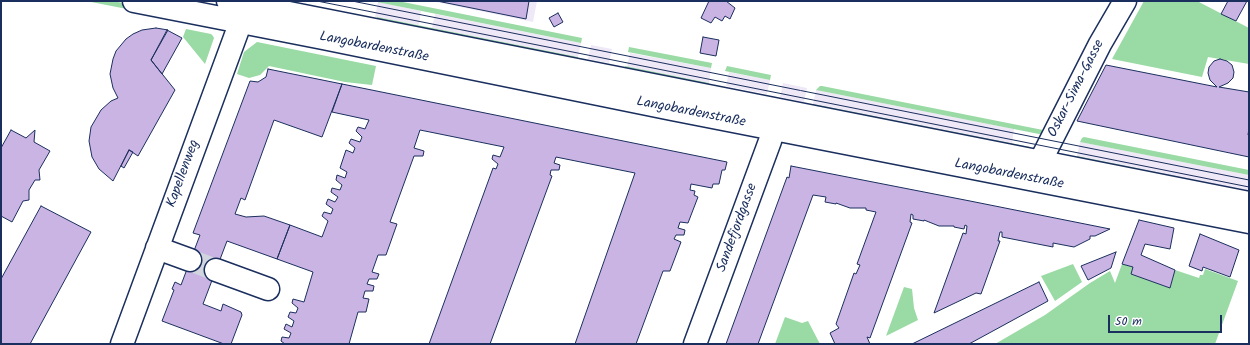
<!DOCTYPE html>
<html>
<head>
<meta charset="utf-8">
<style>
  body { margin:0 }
  #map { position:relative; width:1250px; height:345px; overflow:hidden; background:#fff; font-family:Kalam,sans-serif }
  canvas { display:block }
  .frame { position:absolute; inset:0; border:2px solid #1b2f5e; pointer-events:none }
  .scale { position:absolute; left:1108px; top:315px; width:114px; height:18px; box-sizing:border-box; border:2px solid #1b2f5e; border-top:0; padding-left:5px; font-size:12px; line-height:14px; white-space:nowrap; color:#1b2f5e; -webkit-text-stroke:3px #fff; paint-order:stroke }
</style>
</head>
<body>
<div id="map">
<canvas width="1250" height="345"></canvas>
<div class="frame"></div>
<div class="scale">50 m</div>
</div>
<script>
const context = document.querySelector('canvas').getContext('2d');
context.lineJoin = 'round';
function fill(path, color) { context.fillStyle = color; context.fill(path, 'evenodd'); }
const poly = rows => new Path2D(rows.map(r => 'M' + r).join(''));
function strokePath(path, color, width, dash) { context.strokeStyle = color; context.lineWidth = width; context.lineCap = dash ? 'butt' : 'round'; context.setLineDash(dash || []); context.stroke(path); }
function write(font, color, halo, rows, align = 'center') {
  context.font = font + ' Kalam,sans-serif'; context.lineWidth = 3; context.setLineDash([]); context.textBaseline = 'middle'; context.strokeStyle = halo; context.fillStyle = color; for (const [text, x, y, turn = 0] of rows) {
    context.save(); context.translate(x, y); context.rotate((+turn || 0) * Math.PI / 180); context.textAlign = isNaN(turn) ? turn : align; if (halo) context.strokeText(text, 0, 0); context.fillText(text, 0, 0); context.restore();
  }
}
fill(poly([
  [431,1,537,1,533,22],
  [378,2,421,11,419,25,375,17],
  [435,14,581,43,578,57,432,28],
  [591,45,612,49,609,63,588,59],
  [630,53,711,68,709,83,627,67],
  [729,72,770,80,767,94,726,86],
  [783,83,807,88,804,102,780,97],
  [816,90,1014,129,1012,144,813,104],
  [1080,142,1249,175,1249,191,1077,156]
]), '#efe8f7');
fill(poly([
  [86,1,113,1,128,4,127,9],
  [372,1,398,1,582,38,581,43],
  [1144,1,1197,1,1249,28,1249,64,1208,57,1202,77,1112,59],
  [377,17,578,57,577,65,376,22],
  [186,29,211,34,213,36,214,38,205,64,183,37],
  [257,42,376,66,372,85,345,82,269,66,260,75,249,78,237,74,244,52],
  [629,47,712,63,711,68,628,52],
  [625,66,709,83,708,87,624,75],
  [727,66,771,75,770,80,725,71],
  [820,86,822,86,1048,131,1044,135,816,90],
  [813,104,909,123,1030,147,1029,149,812,112],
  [1084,137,1249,170,1249,175,1080,142,1082,138],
  [1077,156,1249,191,1249,198,1077,159],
  [1073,264,1082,282,1055,301,1041,276],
  [1122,264,1133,267,1131,274,1170,288,1175,270,1199,278,1200,275,1203,275,1205,269,1238,281,1215,344,995,344,1045,315,1090,283,1110,271,1115,283],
  [904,287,912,289,914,308,918,320,886,336],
  [785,317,802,323,808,321,820,344,775,344]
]), '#9adaa4');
const building = poly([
  [437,1,529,1,526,19,437,1],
  [709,1,726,1,735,8,730,19,725,16,722,21,715,17,711,23,701,18,709,1],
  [1228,1,1247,1,1236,21,1221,14,1228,1],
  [558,13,563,22,554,27,549,18,558,13],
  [156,28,168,30,151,60,175,90,138,156,129,150,113,181,99,169,92,157,89,141,91,127,101,110,111,101,118,98,113,88,110,74,113,59,116,51,126,39,133,34,142,30,156,28],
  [167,30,182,38,162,74,151,60,167,30],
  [703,37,719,40,716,56,700,53,703,37],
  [1220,59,1227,61,1232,65,1234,72,1233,78,1228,83,1219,87,1249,92,1249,128,1248,135,1249,135,1249,157,1077,121,1106,65,1217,87,1210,80,1208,73,1209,67,1214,61,1220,59],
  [268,69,342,84,322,137,274,120,245,200,241,198,235,214,246,217,264,216,290,225,277,259,227,241,203,304,221,311,223,304,241,312,242,315,231,344,224,344,162,321,174,290,172,289,175,282,181,285,200,235,193,233,250,81,258,82,266,77,268,69],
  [342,84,727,162,725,170,722,170,719,184,713,184,712,188,691,184,690,190,695,191,694,195,698,197,688,223,680,222,678,228,685,230,684,235,676,235,674,239,681,242,670,271,663,271,636,344,575,344,635,173,556,157,554,163,560,165,559,170,551,170,550,175,552,176,490,344,429,344,493,168,496,169,498,164,492,159,493,155,500,157,504,147,420,130,414,148,424,151,423,156,414,156,390,222,397,224,386,255,378,255,372,272,379,274,377,279,369,279,367,284,374,286,373,291,365,291,363,298,369,299,366,312,358,312,349,344,285,344,281,341,282,337,289,338,291,333,284,329,286,324,292,327,294,321,288,317,290,312,296,313,298,308,292,303,293,299,304,302,313,272,277,259,290,225,322,237,328,221,322,216,324,212,331,214,333,209,326,204,328,199,335,202,338,197,331,192,332,188,340,190,342,185,336,180,337,175,345,178,347,172,340,168,346,150,353,153,355,148,349,143,351,139,360,142,362,137,356,131,358,127,365,129,369,120,332,112,342,84],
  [11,130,26,138,35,130,34,142,50,151,39,170,40,180,35,180,29,190,29,200,23,201,12,222,1,216,1,148,11,130],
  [129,150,133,152,124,168,121,166,129,150],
  [791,166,970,201,1110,229,1095,236,1090,236,1090,239,1074,247,1053,243,1053,247,1002,237,1002,232,1000,232,998,241,1000,241,981,294,976,293,934,313,963,233,966,234,967,226,965,225,964,229,954,227,954,226,939,226,924,220,924,221,913,219,913,215,911,214,910,222,912,223,870,338,867,337,870,344,835,344,830,333,839,328,836,324,854,273,856,274,860,265,857,264,876,212,866,210,866,208,850,208,836,203,836,204,825,202,826,197,813,195,758,344,726,344,787,177,789,178,791,166],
  [41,206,91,232,30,344,1,344,1,279,41,206],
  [1139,220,1174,228,1170,249,1145,244,1141,255,1175,270,1170,288,1131,274,1133,267,1122,264,1139,220],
  [1200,234,1239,250,1230,277,1203,267,1202,271,1189,266,1200,234],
  [1116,252,1111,268,1088,280,1081,266,1116,252],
  [1039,282,1048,301,969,344,912,344,1039,282]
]);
fill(building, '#cab4e4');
strokePath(building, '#1b2f5e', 1);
strokePath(poly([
  [190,260,216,270]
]), '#d1d5df', 22, [22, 11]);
const minor = poly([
  [134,1,323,38,672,109,1249,222],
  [228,1,1249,203],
  [1035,175,1040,162,1100,44,1125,1],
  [157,248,190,260],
  [216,270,268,289],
  [122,344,237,32,244,7],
  [695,344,770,141,773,128,773,115]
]);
strokePath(minor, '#1b2f5e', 25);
strokePath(minor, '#fff', 22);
strokePath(poly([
  [317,1,1249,187],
  [352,1,1249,180]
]), '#1b2f5e', 1);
write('14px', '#1b2f5e', '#fff', [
  ["Langobardenstraße",374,48,11],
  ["Oskar-Sima-Gasse",1077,89,-63],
  ["Langobardenstraße",691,113,11],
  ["Kapellenweg",184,174,-70],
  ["Langobardenstraße",1009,175,11],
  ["Sandefjordgasse",738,228,-70]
]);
</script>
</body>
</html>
